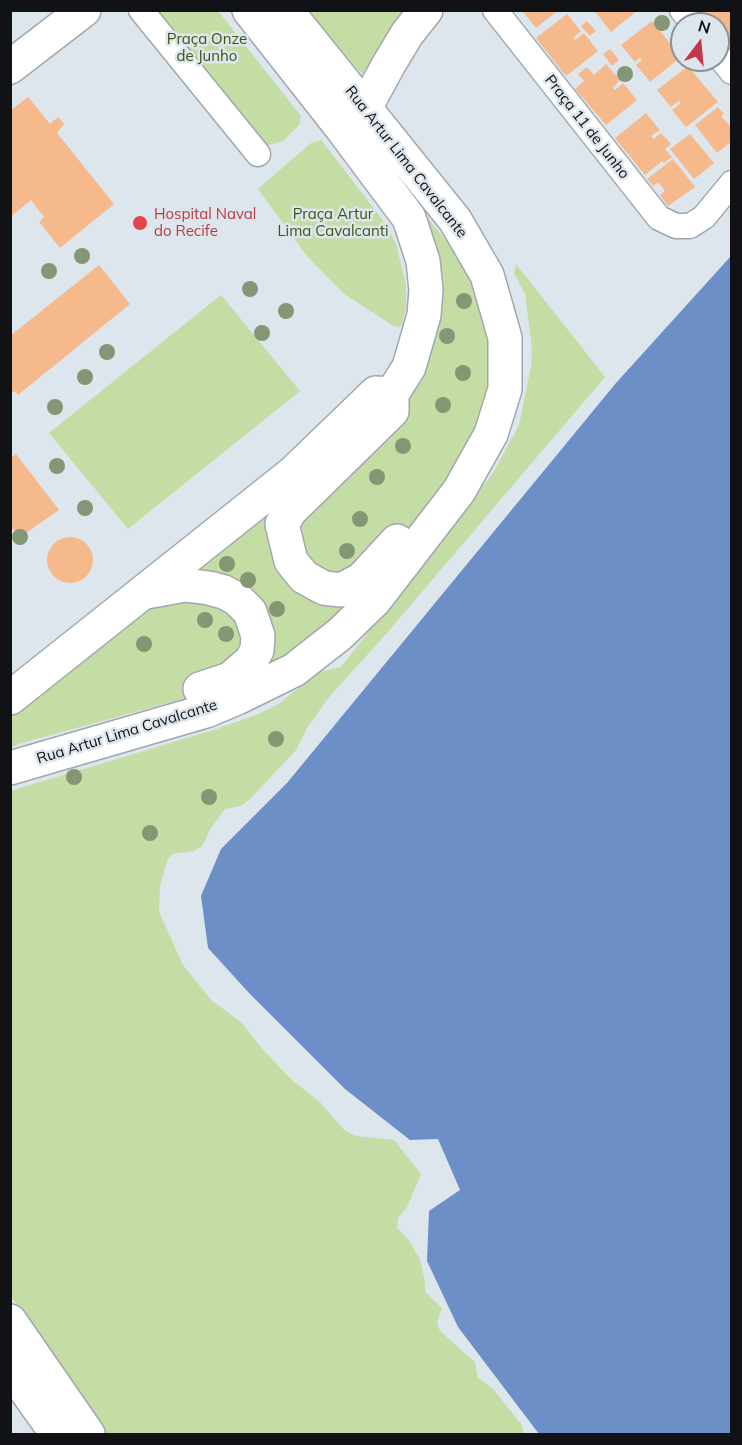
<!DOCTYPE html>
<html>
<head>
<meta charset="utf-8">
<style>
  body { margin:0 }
  #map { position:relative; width:742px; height:1445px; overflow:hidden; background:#dde5ed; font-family:Mulish,sans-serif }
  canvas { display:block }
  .frame { position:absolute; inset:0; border:12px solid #101215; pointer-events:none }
  .north { position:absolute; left:670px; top:12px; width:60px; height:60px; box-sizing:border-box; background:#dde5ed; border:2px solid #8b9197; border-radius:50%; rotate:16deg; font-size:16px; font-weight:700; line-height:24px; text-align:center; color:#101215 }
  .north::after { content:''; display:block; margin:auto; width:21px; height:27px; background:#c6364b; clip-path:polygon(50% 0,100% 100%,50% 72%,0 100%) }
</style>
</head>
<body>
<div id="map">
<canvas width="742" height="1445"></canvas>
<div class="frame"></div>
<div class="north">N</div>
</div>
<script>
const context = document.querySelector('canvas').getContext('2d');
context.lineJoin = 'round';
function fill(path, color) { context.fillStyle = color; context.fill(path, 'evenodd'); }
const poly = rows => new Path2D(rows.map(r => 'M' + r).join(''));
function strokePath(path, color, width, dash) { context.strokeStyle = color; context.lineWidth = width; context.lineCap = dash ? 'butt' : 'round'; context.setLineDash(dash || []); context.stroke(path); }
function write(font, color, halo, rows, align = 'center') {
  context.font = font + ' Mulish,sans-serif'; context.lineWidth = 5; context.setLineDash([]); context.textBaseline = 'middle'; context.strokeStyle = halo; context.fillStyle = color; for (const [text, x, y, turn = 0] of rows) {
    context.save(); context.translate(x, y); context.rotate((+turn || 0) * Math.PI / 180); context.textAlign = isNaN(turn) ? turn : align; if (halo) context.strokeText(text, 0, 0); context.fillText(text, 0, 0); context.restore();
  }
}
fill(poly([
  [137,11,218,11,301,116,299,125,283,141,266,146],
  [265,11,450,246,462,263,473,284,487,329,491,369,486,410,444,497,308,647,185,701,179,700,18,744,11,748,11,711,108,642,152,601,378,423,436,292],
  [307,11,418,11,367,75,360,72],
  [321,140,382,219,396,244,406,285,406,307,402,325,398,327,392,325,343,293,307,256,258,189,311,143],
  [516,264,605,377,387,633,329,697,307,728,296,750,249,800,240,806,225,809,211,828,202,846,194,851,172,854,167,861,160,886,159,912,183,965,211,1000,242,1023,263,1050,293,1081,320,1102,344,1130,356,1136,394,1140,421,1174,407,1207,398,1218,397,1228,409,1240,420,1260,425,1281,425,1292,442,1308,437,1323,440,1331,475,1362,478,1378,493,1389,521,1424,524,1434,105,1434,11,1296,10,791,217,729,261,713,280,703,319,672,341,667,493,473,519,425,531,366,532,348,525,294,514,273],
  [221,295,300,391,128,529,49,433]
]), '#c4dda5');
fill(poly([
  [731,256,731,1434,539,1434,458,1327,427,1261,429,1211,460,1190,438,1139,410,1140,345,1089,250,994,208,948,201,896,221,849,287,783,616,383]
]), '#6b8fc6');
fill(poly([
  [522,10,554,10,556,12,536,28],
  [594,10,638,10,611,32],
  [698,10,732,10,732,42,723,31,718,36,718,24,709,24],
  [567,14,581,31,573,38,575,40,584,33,598,51,566,76,536,38],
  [587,21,596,31,590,36,581,26],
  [652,21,681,57,650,82,636,65,642,60,640,58,635,62,621,45],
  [610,49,619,60,612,66,603,54],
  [606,64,620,80,613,88,615,90,623,83,637,100,606,125,575,89,584,81,578,74,587,67,594,75],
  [688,66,718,102,686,127,672,110,681,103,679,101,671,107,657,90],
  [28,97,50,124,58,117,64,124,57,133,114,204,60,248,39,222,44,217,31,200,10,217,10,111],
  [718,107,724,114,721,116,732,128,732,141,717,153,695,125],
  [646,113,660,130,651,136,654,139,661,133,671,144,665,149,672,157,664,163,662,161,645,175,615,138],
  [690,134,714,163,694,179,670,149],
  [673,159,695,187,668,206,660,195,665,191,658,182,653,186,647,179],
  [99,265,130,304,18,395,15,391,10,394,10,336],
  [16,454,59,510,20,537,10,526,10,459],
  '47 560a23 23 0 1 1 46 0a23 23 0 1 1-46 0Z'
]), '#f6b98c');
const street = poly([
  [141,10,258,154],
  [495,10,659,218,676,226,690,226,704,217,732,183],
  [682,10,693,24],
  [718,55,732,72]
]);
const secondary = poly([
  [365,108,389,64,407,34,426,10],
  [392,394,392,411,290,511,282,524,291,561,304,577,324,588,341,590,362,579,397,541],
  [146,592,185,585,209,588,224,592,237,599,250,612,258,636,257,650,251,661,230,679,200,689],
  [10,698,293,473,376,393,392,394,409,367,424,315,426,290,423,261,409,218,341,127,249,10],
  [10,768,206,711,237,698,294,670,340,634,375,600,459,491,491,434,505,389,505,338,487,275,455,220,286,10],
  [10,1321,88,1434],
  [10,1368,57,1434]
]);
const primary = poly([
  [10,67,84,10]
]);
strokePath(street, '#a0a7af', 27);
strokePath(secondary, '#a0a7af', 36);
strokePath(primary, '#a0a7af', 36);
strokePath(street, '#fff', 24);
strokePath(secondary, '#fff', 33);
strokePath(primary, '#fff', 33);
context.fillStyle = '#849673';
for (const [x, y] of [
  [662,23],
  [625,74],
  [82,256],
  [49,271],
  [250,289],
  [464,301],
  [286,311],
  [262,333],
  [447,336],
  [107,352],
  [463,373],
  [85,377],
  [443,405],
  [55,407],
  [403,446],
  [57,466],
  [377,477],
  [85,508],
  [360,519],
  [20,537],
  [347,551],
  [227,564],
  [248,580],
  [277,609],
  [205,620],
  [226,634],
  [144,644],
  [276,739],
  [74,777],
  [209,797],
  [150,833]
]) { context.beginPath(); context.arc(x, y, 8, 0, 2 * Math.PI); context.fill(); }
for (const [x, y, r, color] of [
  [140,223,8,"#e0444e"]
]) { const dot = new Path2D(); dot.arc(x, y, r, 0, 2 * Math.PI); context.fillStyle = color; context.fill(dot); strokePath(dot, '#dde5ed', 2); }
write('15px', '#3c550f', '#dde5ed', [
  ["Praça Onze",207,39],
  ["de Junho",207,56],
  ["Praça Artur",333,214],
  ["Lima Cavalcanti",333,231]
]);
write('15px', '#101215', '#dde5ed', [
  ["Praça 11 de Junho",587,127,52],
  ["Rua Artur Lima Cavalcante",406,162,52],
  ["Rua Artur Lima Cavalcante",127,732,-17]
]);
write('15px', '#be3a42', '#dde5ed', [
  ["Hospital Naval",154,214],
  ["do Recife",154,231]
], 'left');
</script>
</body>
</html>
